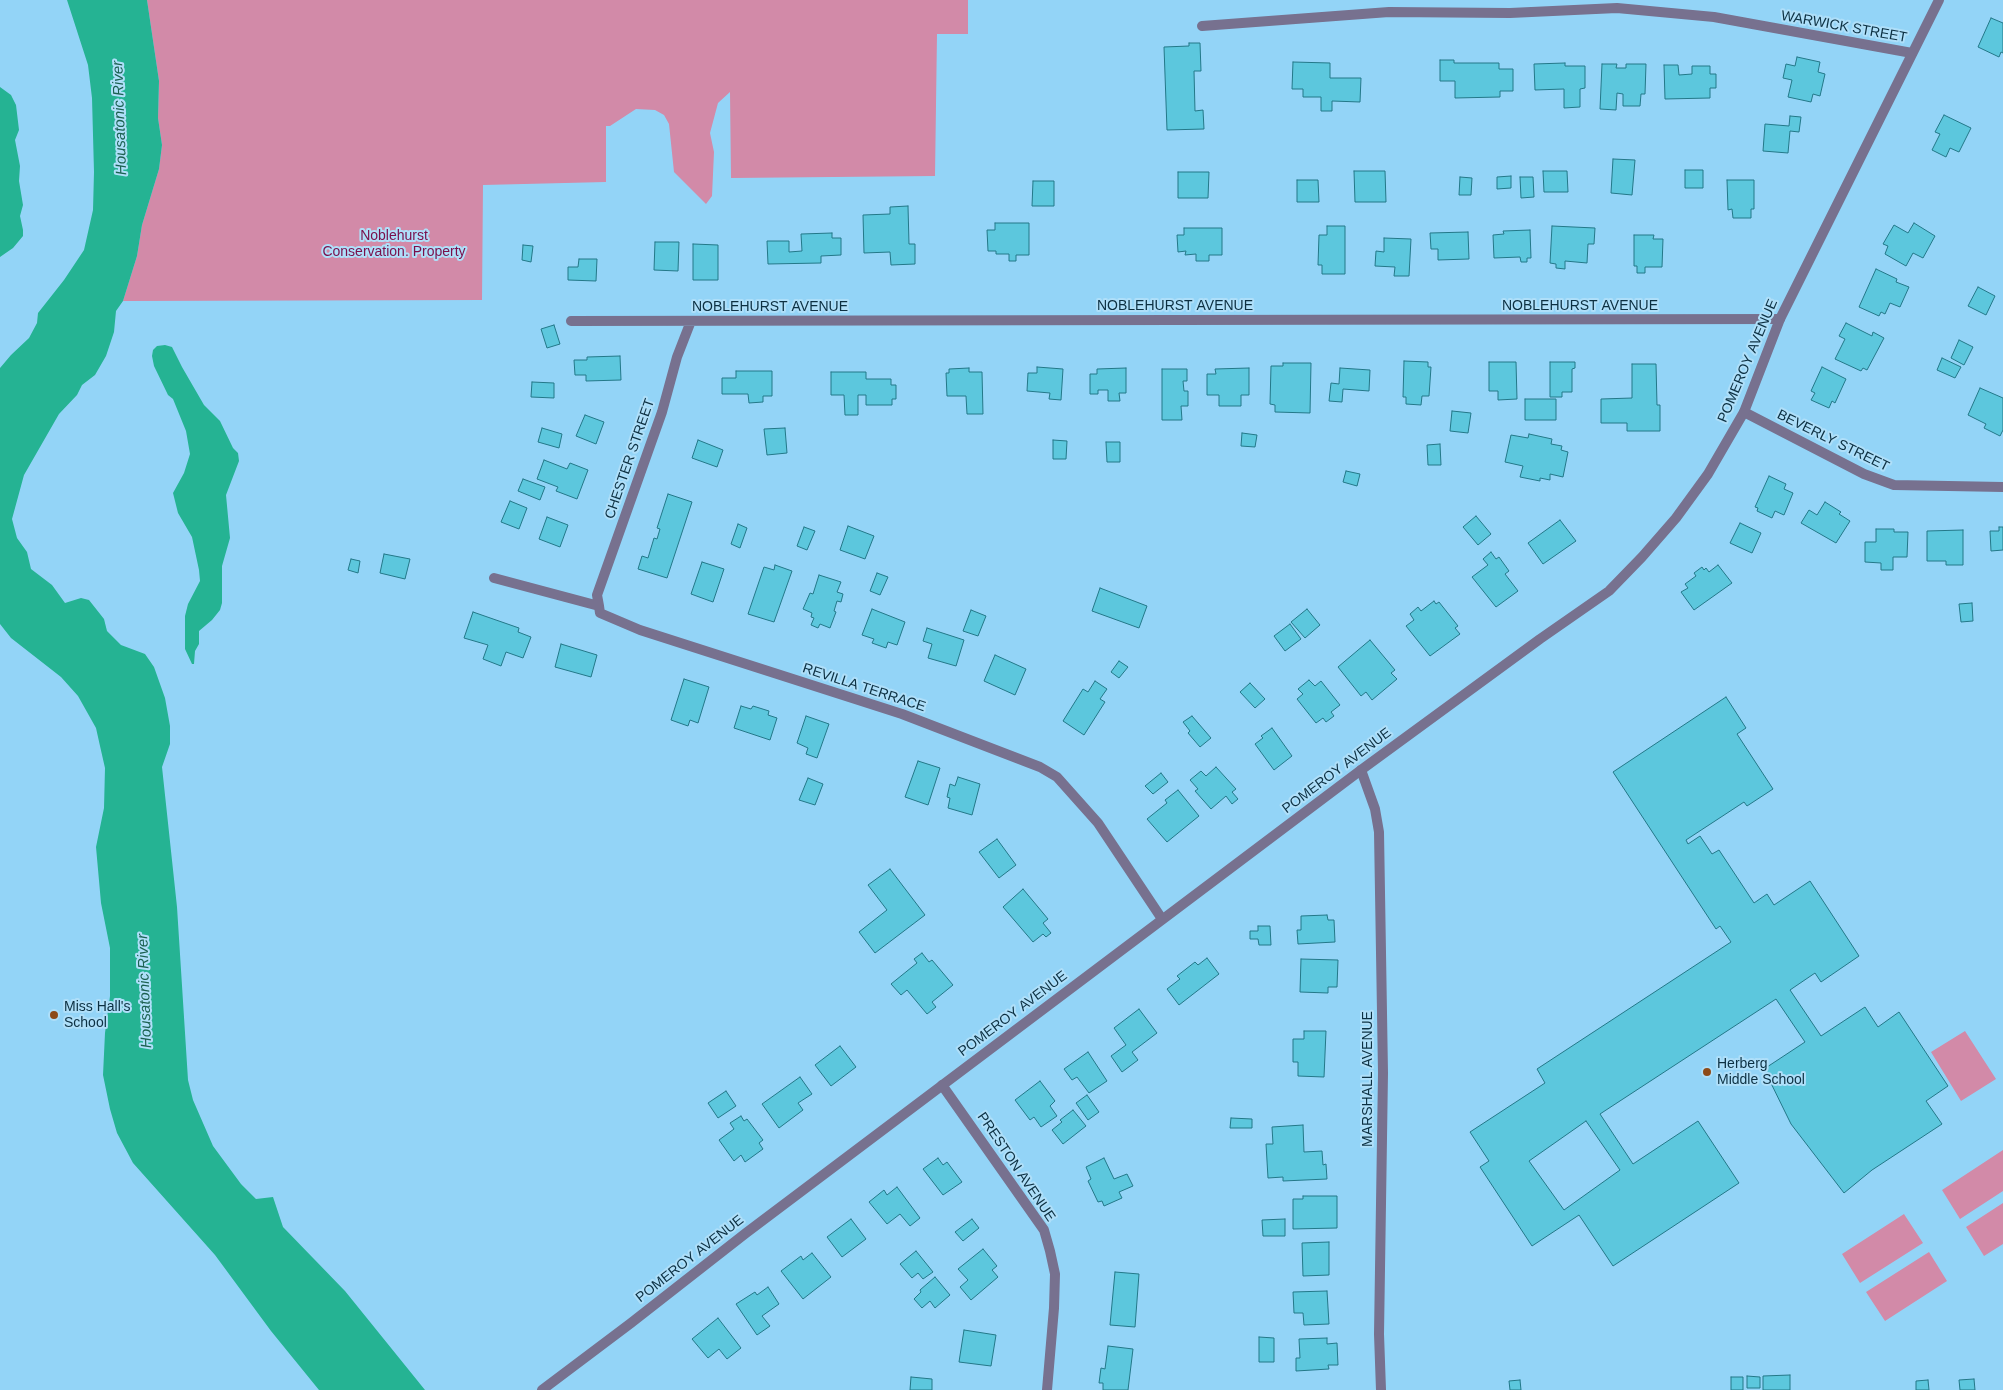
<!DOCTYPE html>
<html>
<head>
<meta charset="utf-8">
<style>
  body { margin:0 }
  canvas { display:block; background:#93d4f7 }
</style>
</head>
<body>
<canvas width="2003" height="1390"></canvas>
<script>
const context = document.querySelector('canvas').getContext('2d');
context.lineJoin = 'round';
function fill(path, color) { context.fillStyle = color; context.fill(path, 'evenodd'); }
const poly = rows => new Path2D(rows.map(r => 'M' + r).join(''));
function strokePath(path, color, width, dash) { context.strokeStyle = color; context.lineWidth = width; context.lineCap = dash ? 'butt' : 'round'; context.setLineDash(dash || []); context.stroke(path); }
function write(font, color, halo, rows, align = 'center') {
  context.font = font + ' Helvetica,sans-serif'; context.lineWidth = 4; context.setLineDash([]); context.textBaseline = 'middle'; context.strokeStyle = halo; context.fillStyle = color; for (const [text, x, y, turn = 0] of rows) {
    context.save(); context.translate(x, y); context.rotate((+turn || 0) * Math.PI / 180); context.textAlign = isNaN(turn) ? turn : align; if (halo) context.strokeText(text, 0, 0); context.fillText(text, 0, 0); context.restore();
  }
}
fill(poly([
  [147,0,968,0,968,34,937,34,935,176,731,178,730,92,718,103,710,133,714,152,712,196,706,204,674,172,669,124,664,115,655,110,636,109,610,126,606,126,606,182,483,185,482,300,123,301,137,256,142,225,159,169,162,145,158,118,159,81],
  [1965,1031,1996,1079,1961,1101,1931,1052],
  [2003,1150,2003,1191,1960,1219,1942,1190],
  [2003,1203,2003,1244,1984,1256,1966,1227],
  [1904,1214,1923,1243,1860,1283,1842,1254],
  [1929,1252,1947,1281,1885,1321,1866,1292]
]), '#d28aa8');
fill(poly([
  [67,0,147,0,159,81,158,118,162,145,159,169,142,225,137,256,123,301,116,311,114,332,106,356,95,375,82,385,77,395,59,414,24,475,12,519,17,538,27,552,31,569,52,585,65,603,81,598,89,600,104,619,107,631,121,645,145,654,154,667,165,698,170,726,170,744,162,767,177,907,188,1080,193,1100,213,1146,241,1184,256,1199,273,1197,283,1227,345,1291,425,1390,319,1390,271,1331,215,1255,133,1163,117,1133,110,1109,103,1075,105,1033,110,996,110,948,101,903,96,847,104,808,105,768,100,746,96,728,78,696,61,677,11,638,0,624,0,368,11,355,29,338,37,323,38,313,64,280,84,250,93,210,94,172,92,98,88,65],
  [0,87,11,95,16,105,19,130,15,140,20,166,19,181,23,205,20,216,23,230,23,236,13,248,0,257],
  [165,345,172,347,182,367,204,405,220,421,233,448,238,453,239,461,226,495,230,538,222,566,222,603,220,610,212,620,199,631,199,644,195,651,194,664,192,664,185,649,185,616,188,604,200,581,199,570,192,537,178,513,173,493,184,473,190,454,186,431,173,399,168,395,154,366,152,356,153,350,157,346]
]), '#25b393');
const building = poly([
  [1991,18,2003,23,2003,53,2001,52,1999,57,1978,47,1991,18],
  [1189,43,1200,43,1201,71,1194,71,1195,111,1203,110,1204,129,1167,130,1164,47,1189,46,1189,43],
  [1797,57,1820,62,1818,72,1825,74,1820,96,1813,94,1811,102,1788,97,1792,80,1783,78,1786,64,1795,66,1797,57],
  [1440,60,1454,60,1454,63,1499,63,1499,69,1513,69,1513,91,1500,91,1500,97,1455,98,1455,81,1440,81,1440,60],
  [1293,62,1330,63,1330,78,1361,78,1360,102,1332,101,1332,111,1321,111,1321,97,1303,97,1303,89,1292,89,1293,62],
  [1565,63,1565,66,1585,66,1585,88,1580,89,1580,107,1564,108,1564,89,1535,90,1534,64,1565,63],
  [1602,64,1617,64,1616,68,1626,68,1626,64,1646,64,1645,94,1641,94,1640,106,1623,106,1623,94,1617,93,1616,110,1600,109,1602,64],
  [1664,65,1678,65,1679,75,1692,74,1692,66,1710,66,1710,74,1716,74,1716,88,1710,88,1710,98,1665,99,1664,65],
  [1944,115,1971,128,1959,152,1950,148,1946,157,1932,150,1940,134,1935,132,1944,115],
  [1790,116,1801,117,1799,132,1790,131,1788,153,1763,151,1765,124,1789,126,1790,116],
  [1613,159,1635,160,1632,195,1611,193,1613,159],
  [1685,170,1703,170,1703,188,1685,188,1685,170],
  [1354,171,1385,171,1386,202,1355,202,1354,171],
  [1543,171,1567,171,1568,192,1544,192,1543,171],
  [1178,172,1209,172,1208,198,1178,198,1178,172],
  [1511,176,1511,188,1497,189,1497,177,1511,176],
  [1460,177,1472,178,1471,195,1459,195,1460,177],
  [1520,177,1533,177,1534,197,1521,198,1520,177],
  [1297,180,1318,180,1319,202,1297,202,1297,180],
  [1727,180,1754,180,1754,209,1751,209,1751,218,1733,218,1732,209,1728,210,1727,180],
  [1033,181,1054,181,1054,206,1032,206,1033,181],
  [908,206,909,244,915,244,915,264,891,265,890,252,864,253,863,215,890,214,890,207,908,206],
  [995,223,1029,223,1029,255,1016,255,1016,261,1009,261,1009,254,996,254,996,251,988,251,987,230,995,230,995,223],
  [1914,223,1935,236,1923,258,1913,253,1906,266,1885,254,1888,246,1883,244,1894,225,1908,233,1914,223],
  [1327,226,1345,226,1345,274,1322,274,1322,265,1318,265,1319,235,1327,235,1327,226],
  [1552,226,1595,228,1594,244,1588,244,1587,263,1565,261,1565,269,1556,268,1556,264,1550,263,1552,226],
  [1184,228,1222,228,1222,255,1209,255,1209,261,1196,261,1196,254,1185,255,1186,251,1178,252,1177,235,1184,235,1184,228],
  [1530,230,1531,258,1527,258,1527,262,1521,262,1520,257,1494,258,1493,235,1504,234,1503,231,1530,230],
  [1468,232,1469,259,1438,260,1438,249,1431,249,1430,233,1468,232],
  [832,233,832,238,841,238,841,255,821,256,821,263,768,264,767,241,789,241,789,252,802,251,801,234,832,233],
  [1634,235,1654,235,1653,239,1663,239,1662,267,1645,267,1645,273,1637,273,1637,266,1634,266,1634,235],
  [1384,238,1411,239,1409,276,1394,276,1395,267,1375,266,1376,251,1384,252,1384,238],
  [655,242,679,242,678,271,654,270,655,242],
  [693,244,718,245,718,280,693,280,693,244],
  [523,245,533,246,531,262,522,260,523,245],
  [579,259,597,259,596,281,568,280,568,267,578,267,579,259],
  [1876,269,1897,279,1896,282,1909,287,1900,307,1890,303,1885,314,1881,312,1879,316,1859,307,1876,269],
  [1978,287,1995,296,1986,315,1968,306,1978,287],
  [1846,323,1872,336,1873,332,1884,338,1867,370,1863,368,1861,371,1835,359,1845,339,1839,336,1846,323],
  [554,325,560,344,547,348,541,329,554,325],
  [1959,340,1973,347,1964,365,1951,358,1959,340],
  [620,356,621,380,586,381,586,375,575,375,574,360,587,360,587,357,620,356],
  [1942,358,1961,367,1955,378,1937,370,1942,358],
  [1404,361,1428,362,1428,367,1431,367,1429,396,1422,396,1421,405,1406,404,1406,397,1403,397,1404,361],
  [1489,362,1516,362,1517,399,1498,400,1498,391,1489,391,1489,362],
  [1550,362,1575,362,1575,368,1572,369,1572,392,1562,392,1562,397,1550,397,1550,362],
  [1283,363,1311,363,1310,413,1275,412,1275,405,1270,404,1271,366,1283,366,1283,363],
  [1632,364,1656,364,1657,405,1660,405,1660,431,1627,431,1627,423,1601,423,1601,399,1632,398,1632,364],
  [1037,367,1063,369,1061,400,1049,399,1050,393,1027,391,1028,373,1037,373,1037,367],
  [1822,367,1846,379,1835,403,1832,401,1829,408,1811,400,1815,393,1811,391,1822,367],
  [969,368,969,372,982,372,983,414,967,414,966,396,947,396,946,373,949,373,949,369,969,368],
  [1126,368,1126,393,1119,393,1120,401,1108,401,1108,390,1098,390,1098,394,1090,394,1090,374,1097,374,1097,369,1126,368],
  [1249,368,1249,395,1241,395,1241,406,1219,406,1219,395,1207,395,1207,374,1216,374,1215,369,1249,368],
  [1340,368,1370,370,1369,391,1343,389,1342,402,1329,401,1331,383,1339,384,1340,368],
  [1162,369,1187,369,1187,381,1183,381,1184,391,1188,391,1188,406,1181,406,1182,420,1162,420,1162,369],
  [736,371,772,371,772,396,763,396,763,402,749,403,748,394,722,394,722,378,736,378,736,371],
  [831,372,866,372,866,379,891,379,891,385,896,385,896,399,892,399,892,405,866,405,866,395,858,395,858,415,845,415,844,395,831,395,831,372],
  [532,382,554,383,554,398,531,397,532,382],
  [1980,388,2003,398,2003,430,2000,436,1984,428,1986,424,1968,415,1980,388],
  [1525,399,1556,399,1556,420,1525,420,1525,399],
  [1452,411,1471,413,1468,433,1450,431,1452,411],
  [585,415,604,422,596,444,576,436,585,415],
  [542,428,562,434,559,448,538,442,542,428],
  [785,428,787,453,767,455,764,429,785,428],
  [1242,433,1257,435,1255,447,1241,446,1242,433],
  [1529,434,1552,439,1551,444,1562,446,1561,450,1568,452,1563,477,1550,474,1550,480,1540,478,1540,481,1520,477,1523,466,1505,462,1511,435,1528,438,1529,434],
  [698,440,723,450,717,467,692,458,698,440],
  [1053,440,1067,441,1066,459,1053,459,1053,440],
  [1106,442,1120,442,1120,462,1107,462,1106,442],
  [1440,444,1441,465,1428,465,1427,445,1440,444],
  [544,460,567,469,570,463,588,470,577,499,556,491,558,487,537,479,544,460],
  [1346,471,1360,474,1357,486,1343,482,1346,471],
  [1769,476,1786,484,1784,489,1793,493,1784,515,1775,511,1772,518,1757,511,1758,508,1755,507,1769,476],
  [523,479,545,487,540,500,518,491,523,479],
  [668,494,692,502,667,578,638,569,642,556,648,558,654,538,657,539,660,529,657,528,668,494],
  [510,501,527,508,519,529,501,522,510,501],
  [1825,502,1841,512,1839,514,1850,521,1836,543,1801,523,1809,510,1817,515,1825,502],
  [1476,516,1491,534,1478,545,1463,527,1476,516],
  [547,517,568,525,560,547,539,539,547,517],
  [1560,520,1576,541,1543,564,1528,543,1560,520],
  [1740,523,1761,533,1752,553,1730,543,1740,523],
  [738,524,747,528,740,548,731,544,738,524],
  [848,526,874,536,865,559,840,550,848,526],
  [804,527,815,531,807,550,797,546,804,527],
  [1999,527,2003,527,2003,550,1991,551,1990,531,1999,531,1999,527],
  [1876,529,1894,529,1894,532,1908,532,1907,557,1893,557,1893,570,1881,570,1881,563,1865,562,1865,542,1876,542,1876,529],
  [1963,530,1963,565,1946,565,1946,561,1927,561,1927,531,1963,530],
  [1491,552,1496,559,1499,557,1509,571,1505,574,1518,591,1496,607,1472,577,1488,565,1483,559,1491,552],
  [384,554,410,559,405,579,380,573,384,554],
  [351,559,360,561,358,573,348,570,351,559],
  [702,562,724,569,713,602,691,594,702,562],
  [775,565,792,571,774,622,748,614,764,567,774,570,775,565],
  [1718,565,1732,583,1694,610,1681,592,1688,588,1685,584,1696,576,1694,573,1702,567,1704,570,1706,568,1709,572,1718,565],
  [877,573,888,577,880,595,870,591,877,573],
  [819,575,841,582,837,592,843,594,841,602,837,601,834,611,836,612,830,628,820,624,818,628,811,625,814,618,811,617,812,613,803,609,810,593,813,594,819,575],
  [1100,588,1147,606,1139,628,1092,611,1100,588],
  [1434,601,1436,604,1439,602,1458,626,1455,628,1460,634,1430,656,1406,626,1414,620,1410,614,1418,607,1421,611,1434,601],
  [1972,603,1973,621,1961,622,1959,604,1972,603],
  [872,609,905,622,897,645,888,642,886,648,872,643,874,639,862,635,872,609],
  [1307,609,1320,625,1305,638,1291,622,1307,609],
  [971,610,986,616,978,636,963,631,971,610],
  [473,612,519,628,518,632,531,637,523,658,506,652,501,666,483,659,488,645,464,638,473,612],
  [1290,624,1301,639,1285,651,1274,636,1290,624],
  [927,628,964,640,956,666,928,658,932,644,923,641,927,628],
  [1370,640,1395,670,1391,673,1397,679,1372,700,1366,692,1361,696,1338,667,1370,640],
  [561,644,597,655,591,677,555,667,561,644],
  [995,655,1026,669,1015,695,984,681,995,655],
  [1119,661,1128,667,1119,678,1111,672,1119,661],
  [684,679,709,687,698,723,690,720,688,726,671,720,684,679],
  [1309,680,1315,686,1321,681,1340,705,1331,712,1334,716,1326,722,1323,718,1316,723,1297,699,1303,694,1298,689,1309,680],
  [1095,681,1107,689,1100,699,1105,702,1084,735,1063,721,1083,689,1088,692,1095,681],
  [1250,683,1265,699,1255,708,1240,692,1250,683],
  [1726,697,1746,728,1737,734,1773,789,1747,806,1744,802,1686,840,1688,844,1700,836,1712,854,1719,850,1754,903,1767,894,1774,905,1810,881,1859,956,1821,982,1815,973,1790,990,1821,1036,1865,1007,1878,1027,1899,1012,1948,1086,1926,1101,1942,1124,1872,1170,1844,1193,1791,1124,1764,1069,1805,1042,1776,999,1600,1114,1633,1164,1698,1121,1739,1183,1613,1266,1579,1215,1532,1246,1480,1167,1489,1161,1470,1132,1545,1083,1537,1069,1731,942,1720,926,1716,929,1613,772,1726,697],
  [1586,1121,1620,1170,1564,1210,1529,1161,1586,1121],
  [741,706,751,709,753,706,769,711,768,715,777,718,770,740,734,728,741,706],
  [806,716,829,724,817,758,806,754,808,748,797,743,806,716],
  [1192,716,1211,738,1200,747,1188,733,1190,731,1183,722,1192,716],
  [1272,728,1292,756,1274,770,1255,744,1263,738,1261,736,1272,728],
  [918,761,940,768,928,805,905,797,918,761],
  [1216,767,1236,789,1232,792,1238,799,1232,804,1226,796,1211,809,1195,791,1198,789,1190,780,1201,771,1206,776,1216,767],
  [1161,773,1168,782,1153,794,1145,786,1161,773],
  [958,777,980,784,972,815,948,808,950,798,947,797,950,784,955,786,958,777],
  [808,778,823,784,815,805,799,800,808,778],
  [1178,790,1199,816,1167,842,1147,819,1167,803,1165,800,1178,790],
  [997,839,1016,865,999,878,979,852,997,839],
  [890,869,925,915,875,953,859,932,887,910,868,885,890,869],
  [1023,889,1048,919,1043,923,1051,933,1046,937,1043,934,1033,942,1003,907,1023,889],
  [1327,915,1328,920,1334,920,1335,942,1298,944,1297,930,1301,930,1301,916,1327,915],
  [1258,926,1270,926,1271,945,1259,945,1258,939,1250,939,1250,931,1258,931,1258,926],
  [922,953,929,962,932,960,953,985,932,1002,936,1007,927,1014,907,990,901,995,891,984,917,963,914,959,922,953],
  [1207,958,1219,974,1179,1005,1167,989,1180,979,1177,976,1195,962,1198,965,1207,958],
  [1301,959,1338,960,1337,987,1328,987,1328,993,1300,992,1301,959],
  [1139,1009,1157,1033,1132,1052,1138,1060,1122,1072,1111,1056,1126,1045,1114,1028,1139,1009],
  [1304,1031,1326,1031,1324,1077,1298,1076,1298,1062,1293,1062,1293,1039,1304,1039,1304,1031],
  [840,1046,856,1067,831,1086,815,1065,840,1046],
  [1088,1052,1107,1081,1089,1093,1077,1077,1072,1080,1064,1069,1088,1052],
  [800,1077,812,1094,798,1103,803,1110,779,1128,762,1104,800,1077],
  [1040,1081,1055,1101,1050,1106,1057,1116,1041,1127,1034,1117,1030,1120,1015,1100,1040,1081],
  [726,1091,736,1106,718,1118,708,1103,726,1091],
  [1087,1095,1099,1112,1088,1120,1076,1103,1087,1095],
  [1073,1110,1086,1126,1063,1144,1052,1130,1062,1122,1060,1120,1073,1110],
  [741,1116,744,1121,747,1119,763,1140,759,1143,763,1149,745,1162,741,1155,734,1161,719,1140,734,1129,730,1123,741,1116],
  [1231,1118,1252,1119,1252,1128,1230,1128,1231,1118],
  [1303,1125,1304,1152,1322,1151,1323,1165,1326,1164,1327,1179,1283,1181,1283,1177,1268,1178,1266,1144,1273,1144,1272,1127,1303,1125],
  [938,1158,943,1165,947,1162,962,1182,943,1195,923,1169,938,1158],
  [1104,1158,1114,1179,1127,1174,1133,1186,1119,1192,1122,1198,1104,1206,1102,1201,1098,1202,1088,1181,1091,1179,1086,1167,1104,1158],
  [897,1187,920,1218,910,1226,900,1214,887,1224,869,1202,884,1190,887,1195,897,1187],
  [1303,1196,1337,1196,1337,1228,1293,1229,1293,1199,1303,1199,1303,1196],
  [851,1219,866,1239,842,1257,827,1237,851,1219],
  [972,1219,979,1228,963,1241,955,1232,972,1219],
  [1285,1219,1285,1236,1263,1236,1262,1220,1285,1219],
  [1329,1242,1329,1275,1303,1276,1302,1243,1329,1242],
  [983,1249,997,1266,992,1270,998,1277,971,1300,960,1287,968,1280,958,1269,983,1249],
  [916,1251,933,1272,923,1279,918,1273,912,1278,900,1264,916,1251],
  [812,1253,831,1277,803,1299,781,1271,801,1256,803,1260,812,1253],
  [1115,1272,1139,1274,1135,1327,1110,1325,1115,1272],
  [935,1277,950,1295,935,1308,930,1301,922,1308,914,1299,921,1292,920,1290,935,1277],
  [768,1287,779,1304,762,1316,770,1326,757,1335,736,1304,755,1292,757,1295,768,1287],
  [1327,1291,1329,1324,1304,1325,1303,1313,1294,1313,1293,1292,1327,1291],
  [718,1318,741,1348,727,1359,719,1349,708,1358,692,1339,718,1318],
  [964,1330,996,1335,991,1366,959,1362,964,1330],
  [1259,1337,1274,1338,1274,1362,1259,1362,1259,1337],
  [1327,1338,1327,1344,1337,1343,1338,1365,1328,1365,1329,1369,1296,1371,1296,1358,1300,1358,1299,1339,1327,1338],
  [1108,1346,1133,1349,1128,1390,1103,1390,1103,1383,1099,1383,1101,1368,1105,1369,1108,1346],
  [1790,1375,1790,1390,1763,1390,1763,1376,1790,1375],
  [1747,1376,1760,1377,1760,1388,1747,1388,1747,1376],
  [911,1377,932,1379,932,1390,910,1390,911,1377],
  [1731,1377,1743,1377,1743,1390,1731,1390,1731,1377],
  [1974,1379,1975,1390,1960,1390,1959,1380,1974,1379],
  [1520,1380,1521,1390,1510,1390,1509,1381,1520,1380],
  [1928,1380,1929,1390,1916,1390,1916,1381,1928,1380]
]);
fill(building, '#5cc7dd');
strokePath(building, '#237888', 1);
strokePath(poly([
  [1202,26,1389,12,1510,13,1617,8,1714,17,1912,53],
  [571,321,1780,319],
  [1744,412,1864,474,1894,485,2003,487],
  [494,578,599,606,600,613,640,630,902,714,1040,767,1057,777,1098,823,1162,919],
  [599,606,597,595,662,412,677,357,691,321],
  [1361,770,1375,809,1379,832,1383,1073,1379,1334,1381,1390],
  [942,1085,1044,1230,1050,1251,1055,1274,1054,1308,1047,1390]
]), '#77718f', 10);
strokePath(poly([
  [542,1390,631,1323,746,1233,1361,770,1540,639,1609,591,1642,557,1676,518,1708,474,1744,412,1780,319,1939,0]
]), '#77718f', 10);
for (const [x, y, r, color] of [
  [54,1015,5,"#8d4b19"],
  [1707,1072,5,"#8d4b19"]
]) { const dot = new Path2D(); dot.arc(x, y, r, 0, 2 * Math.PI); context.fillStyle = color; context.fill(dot); strokePath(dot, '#afdff9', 2); }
write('14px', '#0c3042', '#afdff9', [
  ["WARWICK STREET",1844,27,10],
  ["NOBLEHURST AVENUE",1175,306],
  ["NOBLEHURST AVENUE",1580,306],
  ["NOBLEHURST AVENUE",770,307],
  ["POMEROY AVENUE",1748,361,-67],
  ["BEVERLY STREET",1833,441,26],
  ["CHESTER STREET",630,459,-71],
  ["REVILLA TERRACE",864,688,18],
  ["POMEROY AVENUE",1337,771,-37],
  ["POMEROY AVENUE",1013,1014,-37],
  ["MARSHALL AVENUE",1368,1079,-90],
  ["PRESTON AVENUE",1016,1167,56],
  ["POMEROY AVENUE",690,1259,-38]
]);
write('14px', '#7a0f4b', '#afdff9', [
  ["Noblehurst",394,236],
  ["Conservation. Property",394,252]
]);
write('14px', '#0c3042', '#afdff9', [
  ["Miss Hall's",64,1007],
  ["School",64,1023],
  ["Herberg",1717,1064],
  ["Middle School",1717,1080]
], 'left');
write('italic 15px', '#1c6151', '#afdff9', [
  ["Housatonic River",120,118,-92],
  ["Housatonic River",145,991,-92]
]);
</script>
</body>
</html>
